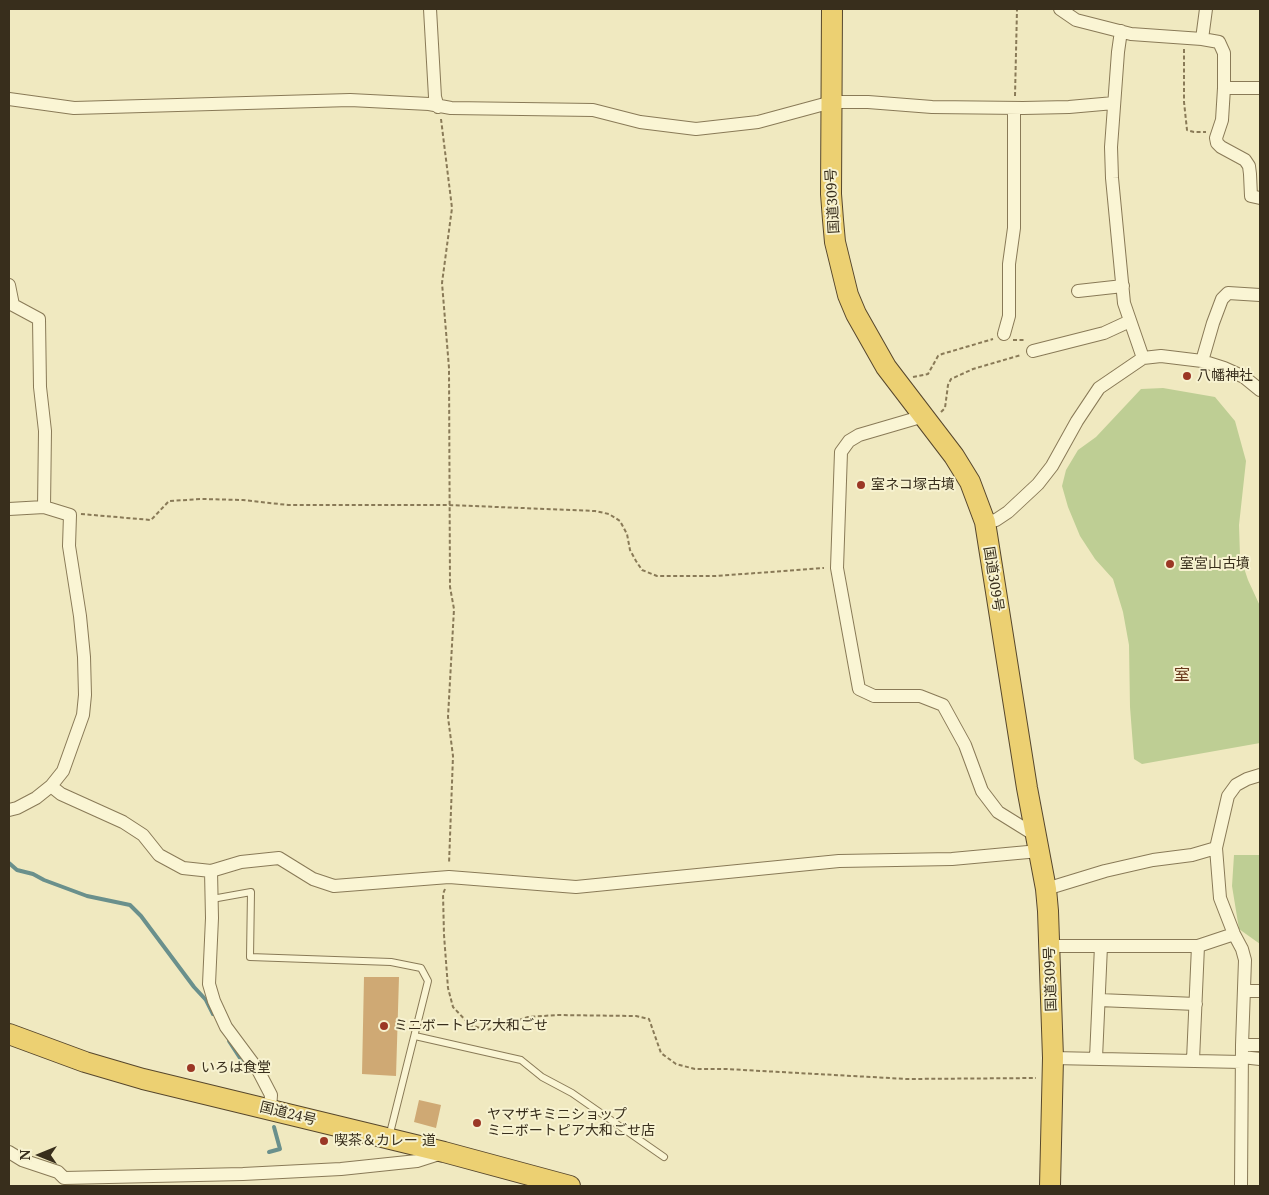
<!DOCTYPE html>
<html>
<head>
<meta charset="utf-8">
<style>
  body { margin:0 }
  #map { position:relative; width:1269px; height:1195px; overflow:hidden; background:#f0e9c0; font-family:"Noto Serif",serif }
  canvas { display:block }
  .frame { position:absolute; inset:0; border:10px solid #382e1c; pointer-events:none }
  .north { position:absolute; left:15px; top:1130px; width:50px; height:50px; -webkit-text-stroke:4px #f7f2d0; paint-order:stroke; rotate:270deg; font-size:14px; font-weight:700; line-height:20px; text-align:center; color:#382e1c }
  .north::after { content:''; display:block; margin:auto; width:18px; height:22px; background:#382e1c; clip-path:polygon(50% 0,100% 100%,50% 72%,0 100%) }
</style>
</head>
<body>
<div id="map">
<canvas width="1269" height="1195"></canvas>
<div class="frame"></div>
<div class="north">N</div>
</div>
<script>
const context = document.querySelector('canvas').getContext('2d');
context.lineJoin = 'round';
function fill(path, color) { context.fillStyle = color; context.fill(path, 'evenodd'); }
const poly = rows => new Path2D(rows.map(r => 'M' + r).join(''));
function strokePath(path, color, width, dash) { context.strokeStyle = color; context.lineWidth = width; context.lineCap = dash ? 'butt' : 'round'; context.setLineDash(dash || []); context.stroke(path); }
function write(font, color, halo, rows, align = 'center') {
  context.font = font + ' "Noto Serif","Noto Sans JP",serif'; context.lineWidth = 4; context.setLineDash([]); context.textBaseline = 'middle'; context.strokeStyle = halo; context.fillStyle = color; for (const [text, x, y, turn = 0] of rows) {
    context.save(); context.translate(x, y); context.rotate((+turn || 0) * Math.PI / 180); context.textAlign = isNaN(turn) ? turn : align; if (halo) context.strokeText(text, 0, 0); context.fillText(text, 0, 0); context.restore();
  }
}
fill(poly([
  [1163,388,1215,397,1235,421,1246,461,1239,525,1240,556,1248,580,1260,606,1260,743,1142,764,1134,759,1130,707,1129,645,1123,612,1113,579,1095,559,1080,536,1068,507,1062,486,1066,470,1078,450,1096,437,1141,389],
  [1234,855,1260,855,1260,944,1239,929,1232,886]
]), '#bece94');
strokePath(poly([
  [9,863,17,870,33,874,44,880,87,896,130,905,141,916,194,987,206,1000,213,1014],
  [229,1041,240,1058,250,1069],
  [269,1152,280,1149,274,1127]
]), '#6a908c', 4);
fill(poly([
  [364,977,399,977,396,1076,362,1074],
  [419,1100,441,1105,436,1128,414,1122]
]), '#cfa974');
const service = poly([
  [212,899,251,892,250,957,391,962,421,968,428,981,389,1137],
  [415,1036,521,1060,542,1077,572,1093,664,1157]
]);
const minor = poly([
  [430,9,435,97,438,107],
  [1060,9,1076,20,1131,34,1202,39,1219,42,1224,53,1224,88,1260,88],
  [1121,31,1118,52,1111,147,1112,178,1124,303,1143,358],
  [1202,39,1206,9],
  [1224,88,1222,120,1216,138,1217,143,1221,147,1245,160,1249,166,1250,174,1251,196,1260,198],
  [9,99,74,108,350,100,429,104,451,108,593,110,640,122,696,129,758,122,832,102,868,102,932,107,1023,108,1069,107,1114,103],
  [9,285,13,305,39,319,40,387,45,431,44,507],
  [1078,291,1123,286],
  [1004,334,1009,316,1009,264,1014,228,1014,108],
  [1033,351,1104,333,1130,321],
  [1202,361,1213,323,1222,299,1228,293,1260,295],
  [924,416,859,435,849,441,841,452,837,568,859,689,874,696,920,696,943,705,965,745,982,791,998,812,1035,835],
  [9,509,44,507,70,515,69,546,80,616,84,657,85,695,83,715,63,771,51,786,36,798,17,808,9,810],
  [985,522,996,520,1008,512,1038,484,1052,466,1077,421,1099,388,1143,358,1161,356,1202,361,1224,368,1244,377,1260,390],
  [51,786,61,794,123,822,143,835,159,855,183,868,211,871,241,862,279,858,313,879,334,886,449,877,576,887,839,861,952,859,1039,851],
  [211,871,212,918,209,984,214,1001,226,1027,258,1070,271,1095,270,1109],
  [1046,889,1105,871,1153,860,1192,855,1216,848],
  [1050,946,1198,946,1234,934],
  [1244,991,1260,991],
  [1099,1000,1196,1004],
  [1242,1045,1260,1045],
  [1242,1057,1260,1059],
  [1053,1058,1242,1062],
  [1096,1058,1101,946],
  [1193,1060,1198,946],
  [9,1152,22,1160,58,1172,64,1178,243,1174,341,1169,417,1161,442,1153],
  [1241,1186,1242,1045,1245,960,1242,949,1234,934,1220,898,1216,848,1228,796,1236,785,1247,779,1260,775]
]);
const trunk = poly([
  [832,9,831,194,833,220,835,242,848,295,856,314,886,367,954,456,970,482,985,522,1027,788,1046,889,1048,911,1053,1058,1050,1186],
  [9,1034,85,1062,143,1079,444,1152,570,1186]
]);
strokePath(service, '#897a57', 8);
strokePath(minor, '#897a57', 14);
strokePath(trunk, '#57472c', 22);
strokePath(poly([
  [1184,49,1184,102,1187,130,1194,132,1206,132],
  [1015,96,1017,9],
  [441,119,452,208,442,283,449,368,450,587,454,609,448,717,453,756,449,864],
  [1013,340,1026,340],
  [913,377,928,374,938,356,942,354,993,339],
  [941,412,945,408,948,385,951,379,973,369,1021,355],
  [81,514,151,520,169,501,202,499,243,500,288,505,449,505,595,511,609,514,620,521,627,534,630,550,636,561,642,570,657,576,716,576,824,568],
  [445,889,443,894,444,935,448,988,453,1007,470,1025,487,1030,528,1017,557,1015,636,1016,649,1019,661,1053,676,1064,695,1069,726,1069,907,1079,1036,1078]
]), '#897a57', 2, [4, 2.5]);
strokePath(service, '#faf5d4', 6);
strokePath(minor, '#faf5d4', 12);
strokePath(trunk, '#ecd072', 20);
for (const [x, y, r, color] of [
  [1187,376,5,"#9b3725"],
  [861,485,5,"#9b3725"],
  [1170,564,5,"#9b3725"],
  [384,1026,5,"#9b3725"],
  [191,1068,5,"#9b3725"],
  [477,1123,5,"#9b3725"],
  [324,1141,5,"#9b3725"]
]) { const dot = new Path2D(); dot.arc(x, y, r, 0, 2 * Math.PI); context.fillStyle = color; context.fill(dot); strokePath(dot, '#f7f2d0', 2); }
write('14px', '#382e1c', '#f7f2d0', [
  ["国道309号",833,201,-93],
  ["国道309号",993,579,81],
  ["国道309号",1051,979,-92],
  ["国道24号",288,1114,14]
]);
write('14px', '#382e1c', '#f7f2d0', [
  ["八幡神社",1197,376],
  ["室ネコ塚古墳",871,485],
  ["室宮山古墳",1180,564],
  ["ミニボートピア大和ごせ",394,1026],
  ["いろは食堂",201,1068],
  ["ヤマザキミニショップ",487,1115],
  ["ミニボートピア大和ごせ店",487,1131],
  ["喫茶＆カレー 道",334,1141]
], 'left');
write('16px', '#67361a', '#f7f2d0', [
  ["室",1182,675]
]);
</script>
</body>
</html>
